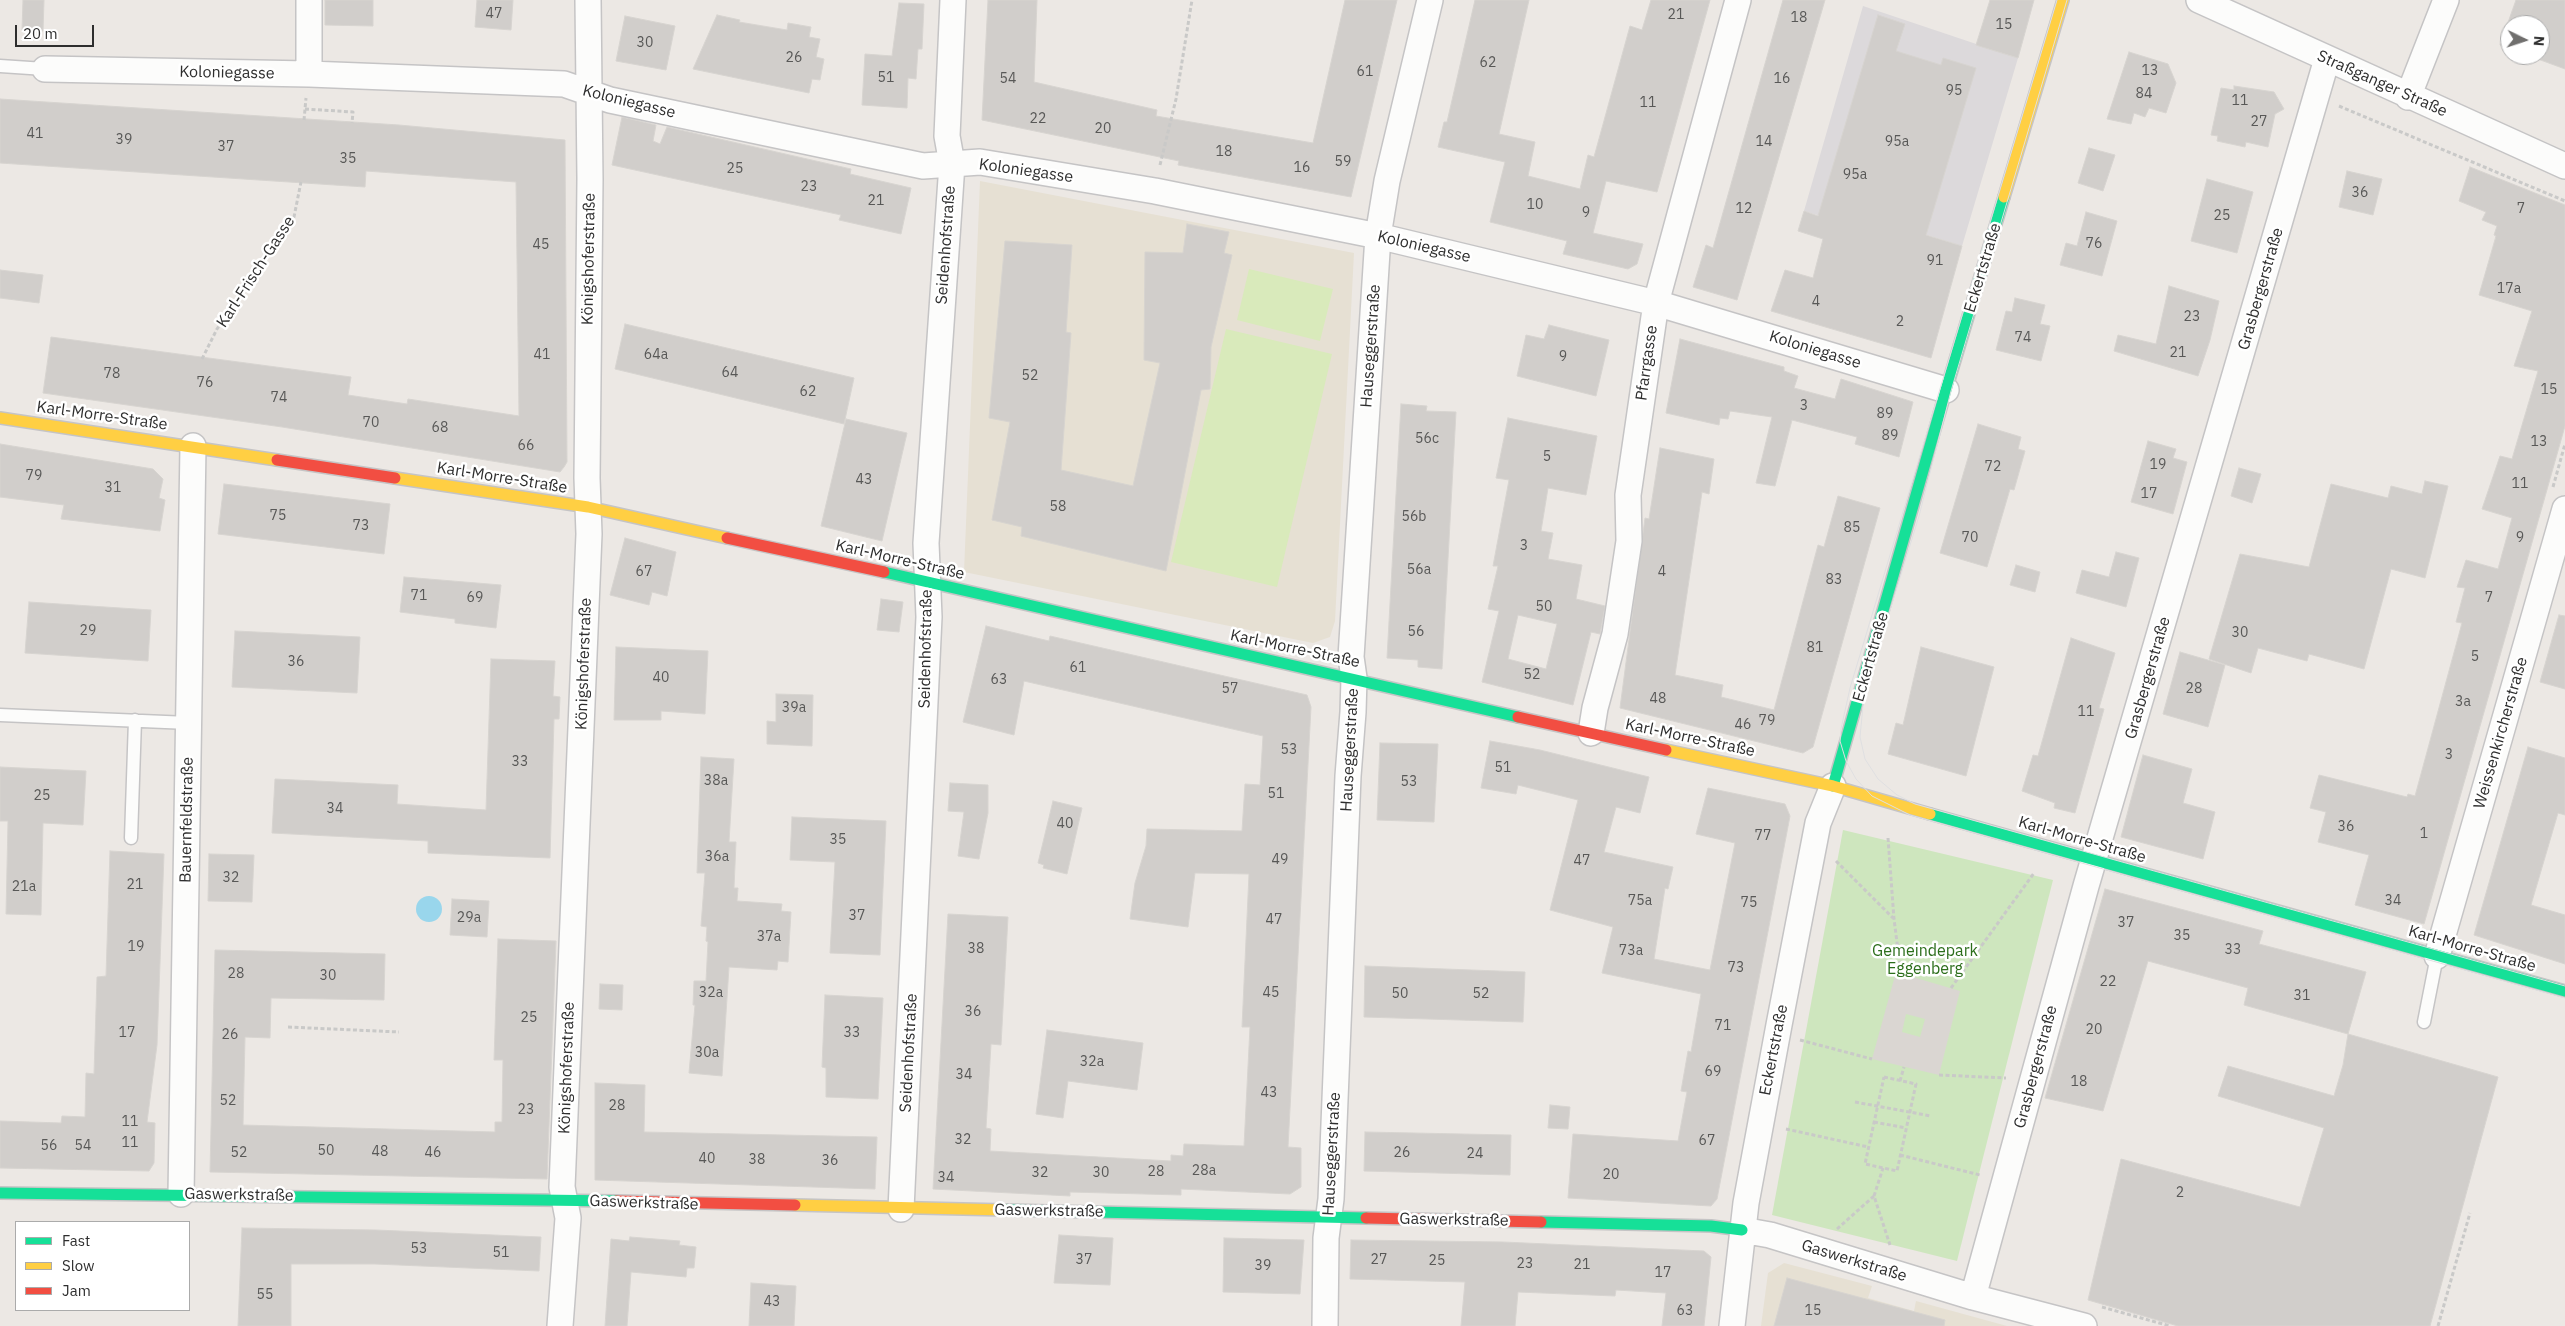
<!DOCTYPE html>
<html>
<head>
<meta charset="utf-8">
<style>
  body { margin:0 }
  #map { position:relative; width:2565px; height:1326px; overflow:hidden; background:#ece8e4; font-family:"IBM Plex Sans",sans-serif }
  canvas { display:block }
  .legend { position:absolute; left:15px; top:1221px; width:175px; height:90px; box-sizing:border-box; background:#fff; border:1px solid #ababab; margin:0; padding:6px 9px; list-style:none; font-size:15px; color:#2e2e2e }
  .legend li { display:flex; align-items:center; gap:10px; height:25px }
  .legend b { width:25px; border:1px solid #ababab }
  .north { position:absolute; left:2500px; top:15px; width:50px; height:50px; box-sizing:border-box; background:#fff; border:1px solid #ababab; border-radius:50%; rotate:94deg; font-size:14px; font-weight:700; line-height:20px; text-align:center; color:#2e2e2e }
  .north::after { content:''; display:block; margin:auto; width:18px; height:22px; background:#706f6e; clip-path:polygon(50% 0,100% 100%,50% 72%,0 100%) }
  .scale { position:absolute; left:15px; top:25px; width:79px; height:22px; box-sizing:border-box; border:2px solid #2e2e2e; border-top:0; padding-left:6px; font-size:15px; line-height:18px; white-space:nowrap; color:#2e2e2e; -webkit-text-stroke:4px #fff; paint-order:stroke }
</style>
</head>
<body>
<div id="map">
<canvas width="2565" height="1326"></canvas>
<ul class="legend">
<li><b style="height:6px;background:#16e098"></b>Fast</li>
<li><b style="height:6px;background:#ffcf43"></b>Slow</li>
<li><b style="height:6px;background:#f24e42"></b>Jam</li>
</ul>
<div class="north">N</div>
<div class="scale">20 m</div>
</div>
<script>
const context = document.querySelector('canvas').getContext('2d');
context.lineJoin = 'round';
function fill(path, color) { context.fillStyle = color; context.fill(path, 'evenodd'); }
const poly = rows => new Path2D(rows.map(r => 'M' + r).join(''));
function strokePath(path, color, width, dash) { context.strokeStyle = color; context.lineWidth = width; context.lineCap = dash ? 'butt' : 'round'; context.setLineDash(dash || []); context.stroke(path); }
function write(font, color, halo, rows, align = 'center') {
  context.font = font + ' "IBM Plex Sans",sans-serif'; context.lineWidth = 5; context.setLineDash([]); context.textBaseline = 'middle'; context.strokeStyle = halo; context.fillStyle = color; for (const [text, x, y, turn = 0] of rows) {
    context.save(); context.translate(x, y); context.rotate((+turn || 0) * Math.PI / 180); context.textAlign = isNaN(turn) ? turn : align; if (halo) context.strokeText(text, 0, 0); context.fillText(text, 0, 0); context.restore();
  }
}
fill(poly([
  [1863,6,2018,58,1962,246,1921,233,1889,237,1804,211]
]), '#dcd9db');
fill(poly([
  [980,181,1354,253,1335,621,1330,637,1313,643,964,572],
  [1784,1263,1872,1286,1868,1298,1914,1311,1916,1301,2007,1326,1761,1326,1768,1273]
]), '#e6e0d3');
fill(poly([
  [1843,830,2053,880,1957,1261,1772,1215]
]), '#cee6be');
fill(poly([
  [1249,269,1333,289,1320,341,1237,320],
  [1226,329,1332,354,1277,587,1171,562]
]), '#d9eabb');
fill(poly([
  [1896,972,1960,991,1939,1075,1872,1059],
  [1906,1014,1925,1019,1920,1037,1902,1032]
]), '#dad6d2');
fill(poly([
  '416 909a13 13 0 1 1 26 0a13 13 0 1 1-26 0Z'
]), '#99d6ec');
const building = poly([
  [23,0,44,0,43,31,22,30,23,0],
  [325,0,373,0,373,26,325,25,325,0],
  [477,0,513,0,511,30,475,27,477,0],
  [988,0,1037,0,1034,82,1157,110,1156,116,1313,143,1345,0,1397,0,1351,197,1178,165,1179,161,982,120,988,0],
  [1475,0,1529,0,1499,134,1535,142,1528,176,1580,189,1588,155,1594,157,1630,26,1642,30,1651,0,1710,0,1657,192,1606,181,1593,233,1643,244,1637,264,1628,269,1563,254,1567,241,1490,222,1505,162,1438,147,1444,122,1447,122,1475,0],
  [1783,0,1825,0,1737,300,1693,287,1706,245,1713,248,1783,0],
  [1990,0,2034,0,2018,58,1976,45,1990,0],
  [2516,0,2565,0,2565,69,2527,55,2540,55,2540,25,2510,25,2510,49,2500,45,2516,0],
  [899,3,924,4,922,49,918,49,916,79,908,78,907,108,862,105,865,54,892,56,899,3],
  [717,15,740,20,739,22,787,30,788,23,811,27,809,37,820,39,816,57,824,59,820,80,812,79,809,93,693,69,717,15],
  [1878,15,1905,24,1896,51,1941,65,1943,58,1976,68,1926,235,1962,246,1931,358,1771,311,1785,270,1813,278,1823,239,1798,231,1804,211,1818,216,1878,15],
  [625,16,675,26,666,70,616,61,625,16],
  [2129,52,2168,64,2176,83,2166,113,2149,108,2145,117,2134,113,2131,124,2107,119,2129,52],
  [2234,86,2274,92,2284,109,2275,114,2268,147,2246,142,2245,147,2217,141,2218,136,2211,135,2221,88,2234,90,2234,86],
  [0,99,399,125,565,140,567,462,564,467,560,472,282,427,43,393,51,337,351,377,348,395,407,404,408,399,519,416,516,182,366,171,365,187,0,163,0,99],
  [622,117,656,125,653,141,660,144,667,127,851,169,850,174,911,188,901,234,839,220,841,215,612,165,622,117],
  [2089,148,2115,155,2103,191,2078,183,2089,148],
  [2470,167,2565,205,2565,426,2424,924,2355,905,2369,855,2318,842,2326,812,2310,808,2319,775,2407,797,2408,794,2415,796,2462,623,2456,622,2465,588,2457,587,2466,560,2498,569,2512,518,2482,509,2500,456,2512,459,2538,371,2514,366,2532,311,2479,295,2496,236,2494,235,2497,226,2482,220,2486,212,2459,201,2470,167],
  [2347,171,2382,179,2373,215,2339,207,2347,171],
  [2207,179,2253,192,2237,253,2191,241,2207,179],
  [2086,212,2117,221,2102,276,2060,265,2066,243,2077,246,2086,212],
  [1187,224,1229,232,1224,253,1232,255,1211,347,1210,389,1201,390,1166,571,1021,536,1022,527,992,520,1010,422,989,418,1005,241,1072,245,1066,332,1071,333,1061,470,1133,486,1160,363,1144,360,1145,252,1183,253,1187,224],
  [0,270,43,275,39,303,0,298,0,270],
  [2169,286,2219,301,2210,340,2198,376,2114,351,2118,335,2156,344,2169,286],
  [2015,298,2045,305,2040,324,2050,326,2041,361,1996,350,2006,311,2012,312,2015,298],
  [625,324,854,378,844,424,615,369,625,324],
  [1549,325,1609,340,1596,396,1517,376,1526,335,1544,339,1549,325],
  [1680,339,1784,367,1784,371,1798,376,1794,388,1835,399,1841,379,1913,402,1899,457,1855,444,1857,437,1792,420,1775,486,1756,483,1772,417,1730,411,1728,419,1720,418,1719,425,1666,413,1680,339],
  [1401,404,1427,406,1426,411,1456,412,1442,669,1418,667,1418,660,1387,658,1401,404],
  [1508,418,1597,436,1586,495,1548,488,1541,531,1553,533,1548,559,1582,565,1576,599,1605,606,1600,634,1591,632,1573,705,1482,682,1499,611,1488,609,1498,566,1493,566,1509,480,1496,478,1508,418],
  [1518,615,1557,624,1546,669,1508,659,1518,615],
  [846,419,907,433,882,541,821,526,846,419],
  [1978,424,2021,437,2018,449,2025,451,2014,490,2010,489,1987,567,1940,553,1978,424],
  [2148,441,2176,449,2173,458,2187,462,2173,514,2131,502,2148,441],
  [0,444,153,469,163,479,159,498,165,500,160,531,61,519,64,505,0,497,0,444],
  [1660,448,1714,459,1709,494,1702,492,1675,675,1723,685,1721,697,1774,710,1818,545,1824,547,1838,496,1880,508,1813,747,1803,753,1620,708,1645,518,1649,519,1660,448],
  [2239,468,2261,474,2252,503,2231,496,2239,468],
  [2425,481,2448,486,2425,578,2391,569,2364,669,2309,654,2307,661,2258,648,2251,673,2209,659,2240,554,2309,567,2331,484,2388,498,2391,486,2422,494,2425,481],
  [224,484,390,504,384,554,218,534,224,484],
  [625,538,676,552,667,596,652,592,649,605,610,595,625,538],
  [2116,552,2139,558,2126,607,2076,593,2082,570,2109,577,2116,552],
  [2016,565,2040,572,2035,592,2010,585,2016,565],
  [404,577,501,585,496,628,455,623,455,619,400,612,404,577],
  [881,599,903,602,899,632,877,630,881,599],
  [29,602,151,610,148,661,25,653,29,602],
  [2559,615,2565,616,2565,689,2540,682,2559,615],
  [986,626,1049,641,1050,636,1307,695,1311,707,1288,1147,1301,1148,1301,1187,1290,1194,1181,1189,1181,1195,1070,1192,1070,1196,933,1189,948,914,1008,917,1001,1045,991,1044,986,1128,991,1129,990,1151,1171,1161,1171,1155,1183,1156,1184,1144,1244,1146,1250,1027,1242,1027,1249,874,1195,873,1188,927,1130,919,1135,883,1146,846,1147,829,1242,831,1245,784,1260,785,1263,736,1024,681,1014,735,963,722,986,626],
  [235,631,360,637,357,693,232,687,235,631],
  [2071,638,2115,653,2099,708,2104,709,2075,813,2054,808,2055,803,2022,791,2033,755,2038,756,2071,638],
  [616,647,708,651,705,714,661,711,661,720,614,720,616,647],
  [1921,647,1994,667,1966,776,1888,754,1896,723,1903,725,1921,647],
  [2180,652,2225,665,2208,727,2163,714,2180,652],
  [491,659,555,661,553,696,560,697,559,719,554,719,550,858,428,853,428,841,272,833,275,779,398,785,397,804,486,810,491,659],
  [776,694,813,695,812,746,767,744,767,721,776,722,776,694],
  [1490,741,1540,750,1649,777,1640,813,1616,807,1604,852,1673,867,1668,889,1665,888,1654,959,1710,970,1735,843,1696,834,1708,788,1785,804,1790,816,1717,1199,1711,1206,1568,1198,1573,1134,1678,1141,1687,1092,1681,1091,1688,1051,1691,1052,1701,994,1602,973,1613,927,1550,910,1578,800,1518,785,1516,794,1481,788,1490,741],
  [1380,743,1438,744,1434,822,1377,820,1380,743],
  [2528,747,2565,758,2565,815,2558,813,2531,905,2565,915,2565,964,2474,935,2528,747],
  [2143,755,2192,769,2183,803,2215,812,2203,859,2121,837,2143,755],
  [701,757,734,759,729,842,736,842,734,888,738,888,737,901,782,904,781,911,791,912,788,962,778,961,777,970,729,967,722,1076,689,1073,695,1005,693,1005,694,981,706,981,708,942,706,941,707,927,701,926,705,873,697,873,701,757],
  [0,767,86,771,83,825,43,823,41,915,6,914,8,821,0,821,0,767],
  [950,783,988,785,988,813,979,859,958,856,964,812,948,811,950,783],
  [1053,801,1082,808,1067,874,1043,868,1044,865,1038,863,1053,801],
  [792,817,886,821,880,955,830,953,835,862,790,860,792,817],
  [110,851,164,854,157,1045,147,1122,155,1123,154,1163,149,1171,0,1168,0,1121,61,1123,62,1116,85,1117,86,1073,94,1074,97,977,106,976,110,851],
  [209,854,254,855,252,902,208,901,209,854],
  [2105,889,2263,931,2259,944,2366,972,2348,1034,2244,1005,2248,988,2148,961,2103,1111,2045,1098,2105,889],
  [452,899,489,901,487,937,450,935,452,899],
  [498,939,556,941,547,1179,210,1172,215,950,385,954,384,1000,271,998,270,1038,245,1037,243,1125,495,1132,495,1122,502,1122,503,1060,494,1060,498,939],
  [1365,966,1525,972,1523,1022,1364,1017,1365,966],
  [600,984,623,985,622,1010,599,1009,600,984],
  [825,995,883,998,878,1099,826,1097,826,1068,822,1067,825,995],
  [1047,1030,1143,1043,1137,1090,1068,1081,1063,1118,1036,1114,1047,1030],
  [2348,1034,2498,1077,2430,1326,2178,1326,2088,1300,2121,1159,2300,1207,2324,1128,2218,1096,2228,1066,2334,1096,2343,1065,2348,1034],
  [595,1083,645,1085,644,1132,877,1137,875,1189,595,1180,595,1083],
  [1550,1105,1570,1107,1568,1129,1548,1128,1550,1105],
  [1365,1132,1511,1135,1510,1175,1364,1171,1365,1132],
  [242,1228,376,1230,541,1237,539,1271,375,1264,291,1264,291,1326,238,1326,242,1228],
  [1059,1235,1113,1238,1110,1285,1054,1283,1059,1235],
  [630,1237,680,1241,679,1245,696,1247,694,1268,687,1268,686,1277,631,1272,627,1326,605,1326,611,1239,629,1241,630,1237],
  [1224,1238,1304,1240,1300,1294,1223,1292,1224,1238],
  [1351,1240,1503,1242,1704,1251,1711,1257,1704,1326,1662,1326,1666,1293,1616,1290,1615,1296,1518,1292,1515,1326,1461,1326,1465,1282,1350,1279,1351,1240],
  [1787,1278,1945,1320,1944,1326,1774,1326,1787,1278],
  [751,1283,796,1286,794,1326,749,1326,751,1283]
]);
fill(building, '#d1cecb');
strokePath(building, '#d7d4d0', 1);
const lane = poly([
  [0,66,45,69],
  [0,715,189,723],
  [131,838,135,720],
  [2424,1022,2437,956]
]);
const street = poly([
  [2199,0,2565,166],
  [45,69,309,74,564,84,610,100,923,166,980,162,1155,191,1378,236,1656,303,1946,390],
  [309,74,309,0],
  [2408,97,2446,0],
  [1591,733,1595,708,1615,634,1629,541,1628,495,1656,303,1738,0],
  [2437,956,2565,509],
  [181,1194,193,446],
  [901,1209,929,617,926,543,952,164,947,136,953,0],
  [1742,1230,1770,1235,1973,1297,2084,1326],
  [1973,1297,2086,886,2327,59],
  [560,1326,568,1218,562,1187,589,534,587,478,590,179,588,0],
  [1325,1326,1326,1238,1331,1199,1348,776,1353,712,1354,678,1351,657,1378,236,1387,181,1430,0],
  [1732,1326,1746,1203,1779,1025,1818,823,1833,786]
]);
const fast = poly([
  [884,572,1518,717],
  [1833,786,1946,390,2004,197],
  [1930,814,2565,991],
  [0,1193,616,1201],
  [1005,1210,1366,1218],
  [1541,1222,1711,1226,1742,1230]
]);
const slow = poly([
  [2004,197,2063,0],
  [0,418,277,460],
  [395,478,588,507,727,538],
  [1666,750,1833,786,1930,814],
  [795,1205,1005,1210]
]);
const jam = poly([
  [277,460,395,478],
  [727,538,884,572],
  [1518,717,1666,750],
  [616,1201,795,1205],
  [1366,1218,1541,1222]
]);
strokePath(lane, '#c5c4c5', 15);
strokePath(street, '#c5c4c5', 28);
strokePath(fast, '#c5c4c5', 14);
strokePath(slow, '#c5c4c5', 14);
strokePath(jam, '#c5c4c5', 14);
strokePath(poly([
  [2339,106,2565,201],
  [305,109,353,112,352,123],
  [304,120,306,98],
  [1160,165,1176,99,1192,0],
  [202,359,217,329,294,217,301,182],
  [2553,487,2565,444],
  [1888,838,1894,919,1901,974],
  [1836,861,1893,918],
  [1951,988,2034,873],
  [288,1027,399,1032],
  [1800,1040,1872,1059],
  [1939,1075,2006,1078],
  [1884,1077,1916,1084,1897,1171,1865,1164,1884,1077],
  [1900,1081,1904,1067],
  [1855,1102,1931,1116],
  [1874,1122,1906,1128],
  [1786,1129,1868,1147],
  [1900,1155,1980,1175],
  [1874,1196,1883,1168],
  [1837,1229,1874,1196,1890,1245],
  [2102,1307,2170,1326],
  [2438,1326,2470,1213]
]), '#c9c9c8', 3, [4, 2.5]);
strokePath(lane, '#fcfcfb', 12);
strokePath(street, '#fcfcfb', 25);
strokePath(fast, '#16e098', 11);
strokePath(slow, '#ffcf43', 11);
strokePath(jam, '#f24e42', 11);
strokePath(poly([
  [2057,0,1850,688,1841,729,1840,741,1846,761,1856,779,1872,796,1910,815,2565,998],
  [2067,0,1951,391,1919,516,1864,695,1860,737,1865,759,1878,779,1897,795,1915,804,2565,986]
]), '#dfdfe1', 1);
write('14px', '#585857', null, [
  ["47",494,14],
  ["21",1676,15],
  ["18",1799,18],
  ["15",2004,25],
  ["30",645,43],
  ["26",794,58],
  ["62",1488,63],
  ["13",2150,71],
  ["61",1365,72],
  ["51",886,78],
  ["54",1008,79],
  ["16",1782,79],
  ["95",1954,91],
  ["84",2144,94],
  ["11",2240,101],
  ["11",1648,103],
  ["22",1038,119],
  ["27",2259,122],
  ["20",1103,129],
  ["41",35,134],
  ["39",124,140],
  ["14",1764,142],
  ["95a",1897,142],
  ["37",226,147],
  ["18",1224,152],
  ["35",348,159],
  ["59",1343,162],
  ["16",1302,168],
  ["25",735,169],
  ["95a",1855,175],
  ["23",809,187],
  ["36",2360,193],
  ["21",876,201],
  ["10",1535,205],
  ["12",1744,209],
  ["7",2521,209],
  ["9",1586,213],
  ["25",2222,216],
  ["76",2094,244],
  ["45",541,245],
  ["91",1935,261],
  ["17a",2509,289],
  ["4",1816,302],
  ["23",2192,317],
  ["2",1900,322],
  ["74",2023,338],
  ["21",2178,353],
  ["41",542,355],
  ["64a",656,355],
  ["9",1563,357],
  ["64",730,373],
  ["78",112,374],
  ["52",1030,376],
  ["76",205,383],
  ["15",2549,390],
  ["62",808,392],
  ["74",279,398],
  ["3",1804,406],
  ["89",1885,414],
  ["70",371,423],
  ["68",440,428],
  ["89",1890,436],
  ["56c",1427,439],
  ["13",2539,442],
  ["66",526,446],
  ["5",1547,457],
  ["19",2158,465],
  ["72",1993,467],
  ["79",34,476],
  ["43",864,480],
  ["11",2520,484],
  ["31",113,488],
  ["17",2149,494],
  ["58",1058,507],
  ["75",278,516],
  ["56b",1414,517],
  ["73",361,526],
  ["85",1852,528],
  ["70",1970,538],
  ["9",2520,538],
  ["3",1524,546],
  ["56a",1419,570],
  ["67",644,572],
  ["4",1662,572],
  ["83",1834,580],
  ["71",419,596],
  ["69",475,598],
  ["7",2489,598],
  ["50",1544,607],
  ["29",88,631],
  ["56",1416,632],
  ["30",2240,633],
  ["81",1815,648],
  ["5",2475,657],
  ["36",296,662],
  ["61",1078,668],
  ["52",1532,675],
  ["40",661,678],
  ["63",999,680],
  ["57",1230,689],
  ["28",2194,689],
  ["48",1658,699],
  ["3a",2463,702],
  ["39a",794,708],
  ["11",2086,712],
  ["79",1767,721],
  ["46",1743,725],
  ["53",1289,750],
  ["3",2449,755],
  ["33",520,762],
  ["51",1503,768],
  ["38a",716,781],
  ["53",1409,782],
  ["51",1276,794],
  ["25",42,796],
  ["34",335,809],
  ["40",1065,824],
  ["36",2346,827],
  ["1",2424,834],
  ["77",1763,836],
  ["35",838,840],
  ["36a",717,857],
  ["49",1280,860],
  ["47",1582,861],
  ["32",231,878],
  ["21",135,885],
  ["21a",24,887],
  ["75a",1640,901],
  ["34",2393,901],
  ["75",1749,903],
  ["37",857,916],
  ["29a",469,918],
  ["47",1274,920],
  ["37",2126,923],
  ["35",2182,936],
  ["37a",769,937],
  ["19",136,947],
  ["38",976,949],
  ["33",2233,950],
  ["73a",1631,951],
  ["73",1736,968],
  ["28",236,974],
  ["30",328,976],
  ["22",2108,982],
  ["32a",711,993],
  ["45",1271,993],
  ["50",1400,994],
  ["52",1481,994],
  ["31",2302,996],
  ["36",973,1012],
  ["25",529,1018],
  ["71",1723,1026],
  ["20",2094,1030],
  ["17",127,1033],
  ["33",852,1033],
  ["26",230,1035],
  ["30a",707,1053],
  ["32a",1092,1062],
  ["69",1713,1072],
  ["34",964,1075],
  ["18",2079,1082],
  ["43",1269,1093],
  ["52",228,1101],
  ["28",617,1106],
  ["23",526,1110],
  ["11",130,1122],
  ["32",963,1140],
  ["67",1707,1141],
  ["11",130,1143],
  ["56",49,1146],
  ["54",83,1146],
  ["50",326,1151],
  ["48",380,1152],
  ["52",239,1153],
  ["46",433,1153],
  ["26",1402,1153],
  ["24",1475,1154],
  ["40",707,1159],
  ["38",757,1160],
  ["36",830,1161],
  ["28a",1204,1171],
  ["28",1156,1172],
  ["32",1040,1173],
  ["30",1101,1173],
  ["20",1611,1175],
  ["34",946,1178],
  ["2",2180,1193],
  ["53",419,1249],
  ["51",501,1253],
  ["37",1084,1260],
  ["27",1379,1260],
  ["25",1437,1261],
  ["23",1525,1264],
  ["21",1582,1265],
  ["39",1263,1266],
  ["17",1663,1273],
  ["55",265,1295],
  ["43",772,1302],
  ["63",1685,1311],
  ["15",1813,1311]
]);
write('16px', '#2e2e2e', '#fff', [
  ["Koloniegasse",227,73,1],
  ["Straßganger Straße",2382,84,24],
  ["Koloniegasse",629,102,14],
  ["Koloniegasse",1026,171,8],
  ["Seidenhofstraße",946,245,-86],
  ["Koloniegasse",1424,247,13],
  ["Königshoferstraße",589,259,-89],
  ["Eckertstraße",1983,268,-73],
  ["Karl-Frisch-Gasse",256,272,-57],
  ["Grasbergerstraße",2261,289,-74],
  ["Hauseggerstraße",1371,346,-86],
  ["Koloniegasse",1815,350,17],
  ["Pfarrgasse",1647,363,-82],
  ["Karl-Morre-Straße",102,416,8],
  ["Karl-Morre-Straße",502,478,9],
  ["Karl-Morre-Straße",900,560,13],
  ["Seidenhofstraße",926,649,-89],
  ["Karl-Morre-Straße",1295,649,12],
  ["Eckertstraße",1871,657,-74],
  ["Königshoferstraße",584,664,-88],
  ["Grasbergerstraße",2148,678,-74],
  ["Weissenkircherstraße",2501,733,-74],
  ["Karl-Morre-Straße",1690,738,12],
  ["Hauseggerstraße",1350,750,-87],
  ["Bauernfeldstraße",187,820,-89],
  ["Karl-Morre-Straße",2082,840,16],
  ["Karl-Morre-Straße",2472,949,16],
  ["Eckertstraße",1774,1050,-79],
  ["Seidenhofstraße",909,1053,-87],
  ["Grasbergerstraße",2036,1067,-75],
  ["Königshoferstraße",567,1068,-88],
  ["Hauseggerstraße",1332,1154,-87],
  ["Gaswerkstraße",239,1195,1],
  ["Gaswerkstraße",644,1203,2],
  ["Gaswerkstraße",1049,1211,1],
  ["Gaswerkstraße",1454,1220,1],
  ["Gaswerkstraße",1854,1261,17]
]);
write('16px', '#2c6e1b', '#fff', [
  ["Gemeindepark",1925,951],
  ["Eggenberg",1925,969]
]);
</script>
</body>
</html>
